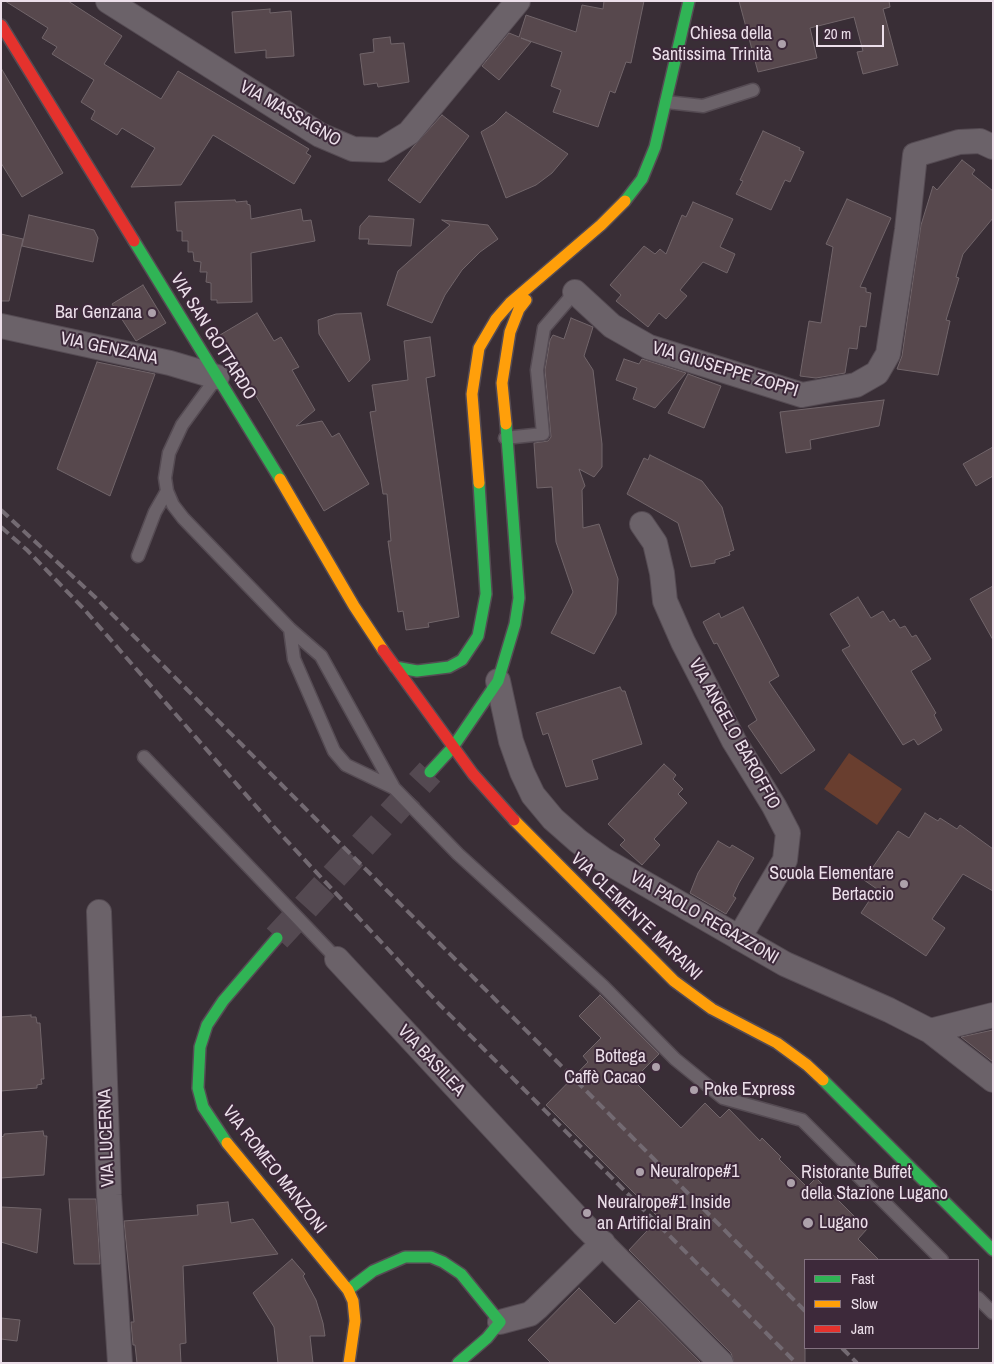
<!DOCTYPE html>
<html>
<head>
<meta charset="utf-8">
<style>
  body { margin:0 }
  #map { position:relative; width:994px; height:1364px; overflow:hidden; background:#392e36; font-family:"Archivo Narrow",sans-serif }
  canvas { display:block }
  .frame { position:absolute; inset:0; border:2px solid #ecdfea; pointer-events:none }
  .legend { position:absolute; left:804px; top:1259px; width:175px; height:90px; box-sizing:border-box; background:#3d293a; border:1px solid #837280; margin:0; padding:6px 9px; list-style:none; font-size:15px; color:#ecdfea }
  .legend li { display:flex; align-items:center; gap:10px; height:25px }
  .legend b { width:25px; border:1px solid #837280 }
  .scale { position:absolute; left:816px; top:25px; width:68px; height:22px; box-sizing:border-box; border:2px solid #ecdfea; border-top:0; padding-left:6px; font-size:15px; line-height:18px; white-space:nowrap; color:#ecdfea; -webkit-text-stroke:4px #3d293a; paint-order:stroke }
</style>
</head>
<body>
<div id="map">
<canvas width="994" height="1364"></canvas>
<div class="frame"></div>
<ul class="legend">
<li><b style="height:6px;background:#30b455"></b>Fast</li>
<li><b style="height:6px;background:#ff9f0a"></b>Slow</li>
<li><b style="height:6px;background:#e5322d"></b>Jam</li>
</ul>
<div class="scale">20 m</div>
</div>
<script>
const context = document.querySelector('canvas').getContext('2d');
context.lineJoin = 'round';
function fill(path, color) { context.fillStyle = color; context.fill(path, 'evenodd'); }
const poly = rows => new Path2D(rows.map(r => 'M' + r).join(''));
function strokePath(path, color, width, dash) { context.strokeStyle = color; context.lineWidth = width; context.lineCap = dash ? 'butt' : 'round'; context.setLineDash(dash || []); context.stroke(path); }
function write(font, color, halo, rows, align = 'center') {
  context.font = font + ' "Archivo Narrow",sans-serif'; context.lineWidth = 4; context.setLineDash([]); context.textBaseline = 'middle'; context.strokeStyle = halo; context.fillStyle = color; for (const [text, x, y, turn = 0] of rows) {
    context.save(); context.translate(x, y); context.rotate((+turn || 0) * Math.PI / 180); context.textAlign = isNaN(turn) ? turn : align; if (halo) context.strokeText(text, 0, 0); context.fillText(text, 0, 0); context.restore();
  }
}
fill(poly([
  [849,753,902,789,877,825,824,789]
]), '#693e2f');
const building = poly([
  [5,1,68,1,122,36,104,64,161,99,178,71,309,149,306,153,311,156,294,184,213,135,181,185,131,187,155,148,122,128,117,135,91,119,95,111,81,102,94,80,52,54,57,47,42,38,48,28,5,1],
  [604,1,644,1,631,63,626,62,615,93,610,91,598,127,553,112,561,90,551,86,562,52,521,38,531,42,499,80,482,66,509,33,519,37,526,15,576,32,582,5,603,9,604,1],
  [739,1,889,1,890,7,883,9,898,65,863,74,857,52,863,51,854,17,810,28,817,58,758,72,739,1],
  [270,9,270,13,291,11,294,56,266,58,266,50,235,53,232,12,270,9],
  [390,37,391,44,404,43,409,82,378,87,377,83,364,85,360,54,374,52,373,39,390,37],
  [1,68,63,173,22,197,1,163,1,68],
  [506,112,568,154,552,173,536,185,506,198,481,132,494,124,506,112],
  [442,115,469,136,420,203,388,180,413,147,442,115],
  [763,131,800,148,799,150,804,152,790,182,785,180,771,210,736,194,743,181,740,180,763,131],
  [962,160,975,170,972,174,993,191,993,218,963,254,956,277,959,278,946,320,950,321,938,375,897,369,902,356,921,225,933,186,937,190,962,160],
  [847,199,891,218,860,287,866,288,866,292,871,293,866,327,860,326,857,349,849,348,845,373,816,378,800,376,809,321,821,323,833,247,826,244,847,199],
  [235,200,236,202,247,201,247,204,250,205,251,219,301,209,303,221,311,220,315,241,251,253,252,302,217,303,217,300,211,300,211,283,206,282,207,272,200,272,201,262,194,261,193,252,188,252,188,241,182,241,182,231,177,231,175,202,235,200],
  [693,202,733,219,720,247,735,254,727,273,703,262,680,290,687,296,666,319,659,313,648,327,616,301,621,295,610,285,644,246,655,254,660,249,666,254,682,215,686,217,693,202],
  [29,215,94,230,98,238,93,262,22,246,29,215],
  [369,216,414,219,411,246,368,244,369,239,359,239,360,226,369,216],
  [442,220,488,225,498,239,480,252,462,270,445,295,432,323,387,305,398,271,450,225,442,220],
  [1,234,23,239,9,301,1,301,1,234],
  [143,285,166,323,136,341,112,304,143,285],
  [257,313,274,341,281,337,299,367,292,370,315,410,296,426,322,421,332,437,339,433,369,484,324,511,220,335,257,313],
  [361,313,370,360,349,382,319,334,318,320,336,314,361,313],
  [571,318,593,327,584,356,593,370,602,444,602,467,594,477,579,469,585,486,582,490,583,528,599,524,618,579,616,614,594,654,551,633,573,592,556,542,552,487,537,488,534,443,548,441,551,437,545,370,550,340,553,335,564,339,571,318],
  [430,337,435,376,426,378,459,617,428,623,429,627,406,630,403,611,398,612,388,541,391,541,387,494,383,494,370,412,376,411,372,385,408,380,404,341,430,337],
  [624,359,639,364,642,359,686,373,655,408,633,399,637,388,616,380,624,359],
  [97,362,155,374,110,496,57,469,97,362],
  [688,374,721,386,704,428,668,413,688,374],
  [884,400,879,426,810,440,811,449,786,453,780,412,884,400],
  [993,447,993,476,976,486,963,464,993,447],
  [650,455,702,481,722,507,734,550,729,552,730,555,715,560,715,563,691,567,678,523,627,494,644,458,648,460,650,455],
  [993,586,993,640,970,599,993,586],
  [858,597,871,618,883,611,890,622,894,619,900,628,905,626,912,637,916,635,931,659,911,671,936,713,934,715,942,730,918,745,914,739,903,745,842,650,850,646,830,614,858,597],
  [743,607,779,676,769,682,815,750,781,774,748,726,757,720,717,643,714,644,703,622,719,613,721,618,743,607],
  [620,687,622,691,625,691,642,744,592,760,598,779,566,787,548,733,543,735,536,713,620,687],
  [664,764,676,775,673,779,683,789,678,794,687,803,654,839,660,845,642,865,620,845,625,840,608,824,664,764],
  [925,813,938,821,940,818,957,829,960,825,993,849,993,891,963,874,932,919,945,928,926,956,861,913,877,889,864,880,898,831,909,838,925,813],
  [718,841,730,848,732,845,754,858,739,883,733,896,736,898,726,914,690,893,698,873,718,841],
  [600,995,659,1054,633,1080,681,1128,705,1103,720,1118,729,1109,760,1141,762,1138,781,1157,779,1159,807,1187,816,1178,867,1229,858,1239,879,1260,805,1260,805,1363,734,1363,731,1353,629,1250,659,1218,546,1105,588,1062,583,1056,601,1038,579,1016,600,995],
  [31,1015,31,1017,36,1017,37,1023,40,1023,44,1079,41,1079,42,1084,37,1085,37,1088,1,1091,1,1017,31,1015],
  [993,1030,993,1062,961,1037,993,1030],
  [43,1131,44,1136,47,1136,44,1175,1,1178,1,1137,4,1136,4,1134,43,1131],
  [69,1199,96,1199,100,1264,74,1264,69,1199],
  [228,1202,231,1223,253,1219,278,1254,183,1266,186,1343,180,1344,181,1363,137,1363,135,1345,133,1345,131,1322,134,1322,124,1221,198,1215,197,1205,228,1202],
  [1,1207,41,1209,37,1253,1,1242,1,1207],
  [292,1259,305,1274,303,1276,316,1300,323,1323,325,1336,310,1336,313,1363,278,1363,274,1327,253,1293,292,1259],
  [579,1288,615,1324,639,1300,701,1363,551,1363,528,1340,579,1288],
  [1,1318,20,1320,17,1341,1,1339,1,1318]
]);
fill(building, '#57484d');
strokePath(building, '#71656a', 1);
strokePath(poly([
  [277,938,430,772]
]), '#544951', 28, [28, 14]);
const lane = poly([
  [666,102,703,106,753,90],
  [217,377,182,425,169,453,165,478,167,491,173,505,183,518,290,629,321,656,394,788,458,854,603,986,675,1059,723,1098,802,1120,942,1260],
  [505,438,543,434,537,370,544,328,575,292],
  [138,556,155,512,167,491],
  [290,629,294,659,334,751,346,765,394,788],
  [144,757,337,959],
  [978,1298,993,1313]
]);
const street = poly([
  [108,1,320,135,353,149,381,150,409,133,518,1],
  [575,292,612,326,649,347,802,395,856,385,877,373,888,354,907,230,915,155,959,142,980,141,993,147],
  [1,326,170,363,217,377],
  [642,524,655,543,662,573,665,601,683,642,734,741,774,806,788,833,785,860,739,938],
  [498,681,511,741,522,772,533,795,553,819,578,841,604,860,785,964,889,1010,930,1031,993,1080],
  [99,912,109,1195,120,1363],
  [337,959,583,1224,721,1363],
  [930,1031,993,1015],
  [500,1322,530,1314,537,1308,603,1243]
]);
const fast = poly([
  [625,201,642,179,655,147,689,1],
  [134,241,280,479],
  [395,667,417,671,449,667,462,660,478,636,486,594,479,483],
  [430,772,453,747,498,681,515,624,519,598,506,424],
  [823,1080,993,1250],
  [227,1143,203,1107,198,1088,200,1047,207,1025,223,1001,277,938],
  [348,1290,373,1271,405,1257,431,1257,443,1262,461,1274,500,1322,487,1338,458,1363]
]);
const slow = poly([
  [506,424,502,383,510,332,519,309,526,300],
  [280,479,354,606,383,650],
  [479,483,472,394,479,348,496,319,510,303,601,225,625,201],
  [514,820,674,981,712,1009,777,1043,807,1065,823,1080],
  [227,1143,348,1290,353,1301,355,1321,349,1363]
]);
const jam = poly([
  [1,25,134,241],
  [383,650,473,774,514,820]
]);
strokePath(lane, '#554b53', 15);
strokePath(street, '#554b53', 26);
strokePath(fast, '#554b53', 14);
strokePath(slow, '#554b53', 14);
strokePath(jam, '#554b53', 14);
strokePath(lane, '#6b6269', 12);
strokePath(street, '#6b6269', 24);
strokePath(fast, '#30b455', 11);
strokePath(slow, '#ff9f0a', 11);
strokePath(jam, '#e5322d', 11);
strokePath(poly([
  [1,510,95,597,805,1311],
  [1,527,27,550,83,608,275,828,439,1004,796,1363],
  [842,1348,857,1363]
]), '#736a72', 4, [10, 5]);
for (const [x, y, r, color] of [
  [782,44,5,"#ada1ab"],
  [152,313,5,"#ada1ab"],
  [904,884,5,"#ada1ab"],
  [656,1067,5,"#ada1ab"],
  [694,1090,5,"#ada1ab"],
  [640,1172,5,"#ada1ab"],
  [791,1183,5,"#ada1ab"],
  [587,1213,5,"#ada1ab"],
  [808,1223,6,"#ada1ab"]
]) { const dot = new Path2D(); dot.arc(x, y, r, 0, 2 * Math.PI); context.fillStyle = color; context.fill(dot); strokePath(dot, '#3d293a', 2); }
write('18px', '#ecdfea', '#3d293a', [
  ["Chiesa della",772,34,"right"],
  ["Santissima Trinità",772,55,"right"],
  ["Bar Genzana",142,313,"right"],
  ["Scuola Elementare",894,874,"right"],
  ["Bertaccio",894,895,"right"],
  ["Bottega",646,1057,"right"],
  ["Caffè Cacao",646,1078,"right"],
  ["Poke Express",704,1090],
  ["Neuralrope#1",650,1172],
  ["Ristorante Buffet",801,1173],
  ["della Stazione Lugano",801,1194],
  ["Neuralrope#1 Inside",597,1203],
  ["an Artificial Brain",597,1224],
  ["Lugano",819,1223]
], 'left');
write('18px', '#ecdfea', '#3d293a', [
  ["VIA MASSAGNO",290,114,30],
  ["VIA SAN GOTTARDO",213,337,58],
  ["VIA GENZANA",109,349,12],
  ["VIA GIUSEPPE ZOPPI",725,370,17],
  ["VIA ANGELO BAROFFIO",734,734,61],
  ["VIA CLEMENTE MARAINI",636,917,44],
  ["VIA PAOLO REGAZZONI",704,918,30],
  ["VIA BASILEA",431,1061,47],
  ["VIA LUCERNA",107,1138,-92],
  ["VIA ROMEO MANZONI",274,1170,52]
]);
</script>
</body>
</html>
